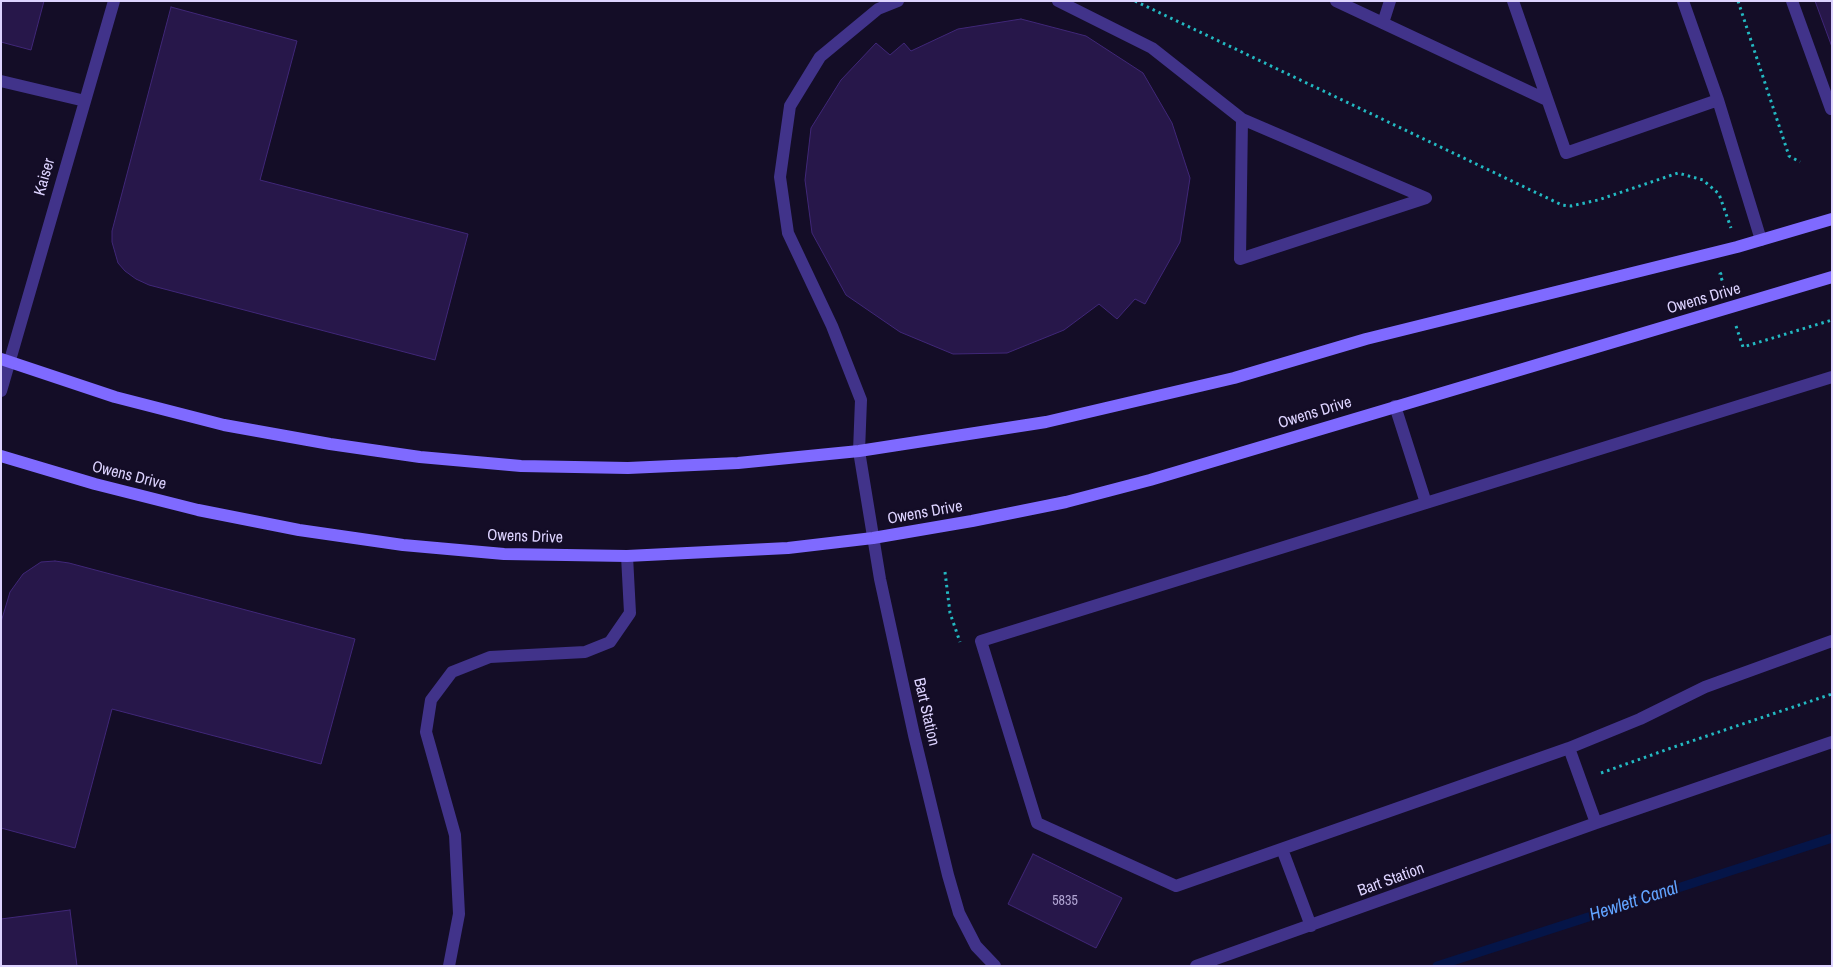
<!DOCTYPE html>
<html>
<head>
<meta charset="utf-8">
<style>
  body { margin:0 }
  #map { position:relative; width:1833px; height:967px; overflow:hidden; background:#140d27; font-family:"Archivo Narrow",sans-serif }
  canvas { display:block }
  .frame { position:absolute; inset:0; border:2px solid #ddd3ff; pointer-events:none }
</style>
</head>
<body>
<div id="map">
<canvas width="1833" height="967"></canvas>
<div class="frame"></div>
</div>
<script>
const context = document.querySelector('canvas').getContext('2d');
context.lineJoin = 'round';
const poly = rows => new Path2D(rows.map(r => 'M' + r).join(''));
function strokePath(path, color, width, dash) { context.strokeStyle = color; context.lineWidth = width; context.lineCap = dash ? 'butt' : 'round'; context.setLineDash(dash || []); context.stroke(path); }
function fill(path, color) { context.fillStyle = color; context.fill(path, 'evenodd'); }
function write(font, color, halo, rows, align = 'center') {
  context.font = font + ' "Archivo Narrow",sans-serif'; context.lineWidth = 4.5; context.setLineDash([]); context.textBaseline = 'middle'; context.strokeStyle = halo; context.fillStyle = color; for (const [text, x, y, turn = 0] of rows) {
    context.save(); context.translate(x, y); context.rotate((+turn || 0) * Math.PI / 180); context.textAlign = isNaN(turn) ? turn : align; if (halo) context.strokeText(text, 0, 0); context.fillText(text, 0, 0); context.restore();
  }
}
strokePath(poly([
  [1437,966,1832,838]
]), '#051548', 9);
const building = poly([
  [1,1,44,1,31,50,1,42,1,1],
  [1815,1,1832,1,1832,47,1815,1],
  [171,7,297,41,260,180,468,234,435,360,149,285,136,279,125,271,118,263,112,242,112,231,171,7],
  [1021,19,1086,36,1143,73,1172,123,1190,178,1180,242,1145,304,1135,299,1117,319,1099,304,1064,330,1007,353,953,354,900,332,846,295,812,233,805,180,811,128,841,80,876,43,890,55,904,43,911,51,958,29,1021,19],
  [55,561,69,563,355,639,321,764,112,709,75,848,1,828,1,622,10,592,23,574,41,562,55,561],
  [1033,854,1122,898,1096,948,1008,904,1033,854],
  [70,910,77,966,1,966,1,919,70,910]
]);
fill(building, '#27174a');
strokePath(building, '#402778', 1);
strokePath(poly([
  [1135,1,1562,205,1571,206,1598,200,1678,173,1703,180,1719,194,1731,228],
  [1738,1,1789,156,1800,162],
  [1722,273,1720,274,1725,289],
  [1736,326,1743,347,1832,320],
  [945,572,950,613,960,642],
  [1601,773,1674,747,1832,694]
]), '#23b9c2', 3, [2.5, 4]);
strokePath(poly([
  [898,1,878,9,820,57,790,106,780,177,788,233,832,326,861,400,859,451,880,579,914,735,948,875,959,913,976,946,995,966],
  [1058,1,1152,48,1242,119],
  [1336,1,1547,100],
  [1513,1,1566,153,1718,100],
  [1683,1,1718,100,1761,240],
  [1792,1,1831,109],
  [1383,23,1390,1],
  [1,81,85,101],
  [1242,119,1426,198,1240,259,1242,119],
  [1832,377,981,641,1037,823,1176,886,1569,748,1640,719,1705,687,1832,641],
  [1,391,114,1],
  [1395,406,1426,503],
  [1569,748,1596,823],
  [1282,849,1311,926],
  [449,966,459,914,455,835,426,732,431,700,452,672,490,657,585,652,610,642,630,613,627,556],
  [1196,966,1596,823,1832,742]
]), '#41338a', 12);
strokePath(poly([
  [1,359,115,397,224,425,330,444,420,457,521,466,628,468,738,463,859,451,1046,422,1234,378,1366,339,1737,247,1832,219],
  [1,456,95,484,198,510,299,530,403,545,504,554,627,556,788,548,873,538,972,521,1066,502,1150,480,1832,277]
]), '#7f6aff', 12);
write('14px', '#b0a4d2', null, [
  ["5835",1065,901]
]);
write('16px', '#ddd3ff', '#140d27', [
  ["Kaiser",45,177,-74],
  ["Owens Drive",1704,299,-16],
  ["Owens Drive",1315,413,-17],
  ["Owens Drive",129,476,14],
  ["Owens Drive",925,513,-10],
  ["Owens Drive",525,537,2],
  ["Bart Station",926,712,77],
  ["Bart Station",1391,880,-20]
]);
write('italic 18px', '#61a3ff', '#140d27', [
  ["Hewlett Canal",1634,902,-18]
]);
</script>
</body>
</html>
